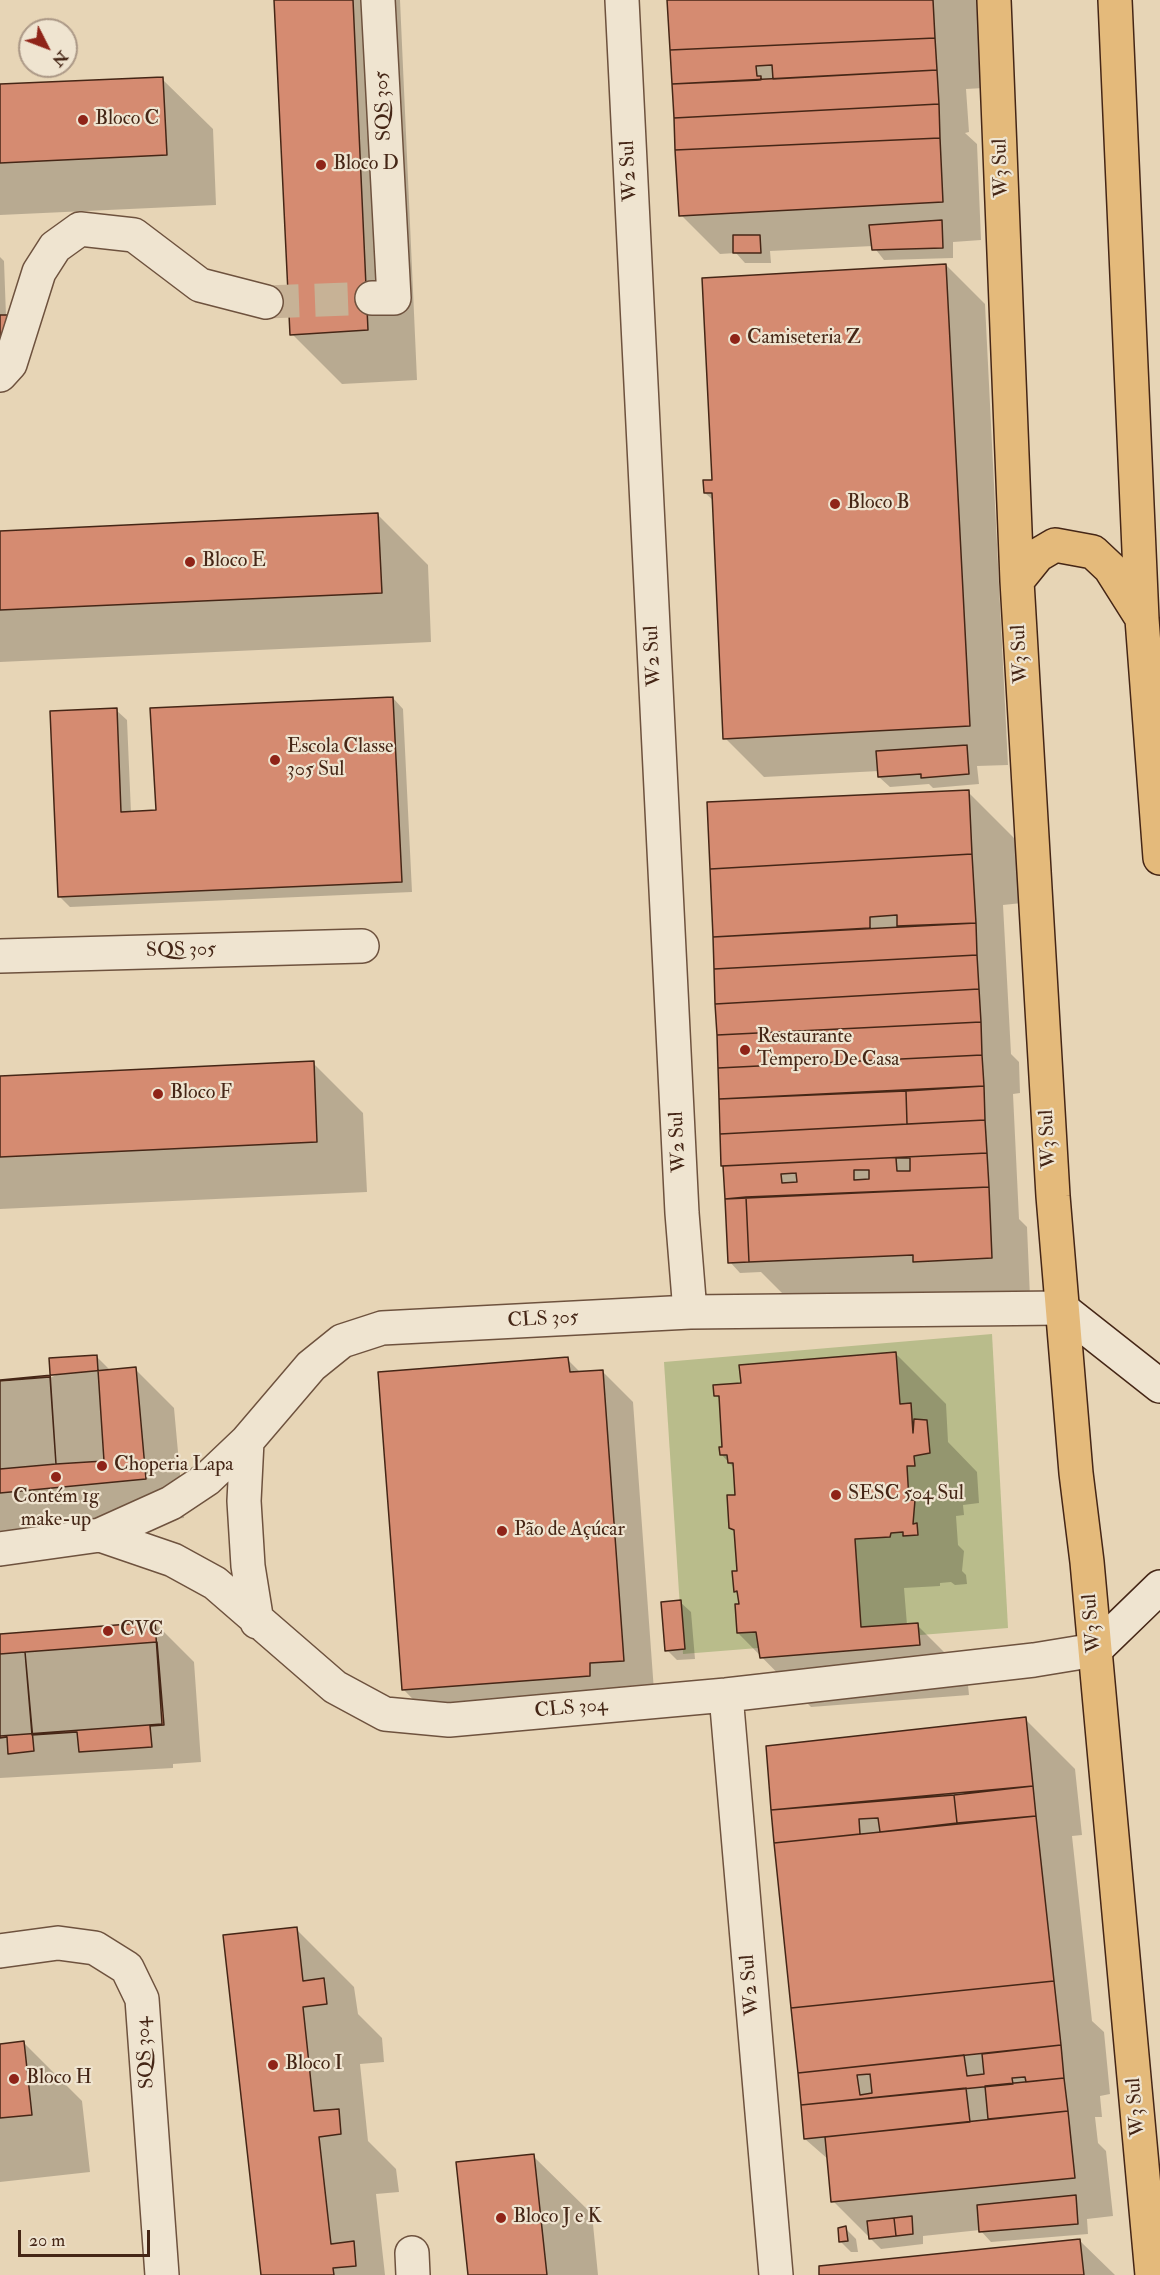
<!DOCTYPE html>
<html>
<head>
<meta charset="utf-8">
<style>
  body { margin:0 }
  #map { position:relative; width:1160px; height:2275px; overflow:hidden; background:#e7d5b6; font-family:"IM FELL Double Pica",serif }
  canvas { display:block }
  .north { position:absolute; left:18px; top:18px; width:60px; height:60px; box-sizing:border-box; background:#efe4d0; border:2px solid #ab9886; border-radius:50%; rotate:132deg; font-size:16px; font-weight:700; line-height:24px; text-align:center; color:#452616 }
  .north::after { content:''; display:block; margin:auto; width:21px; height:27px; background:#8f2418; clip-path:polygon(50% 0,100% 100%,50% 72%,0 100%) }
  .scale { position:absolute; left:18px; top:2230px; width:132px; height:27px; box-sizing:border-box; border:3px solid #452616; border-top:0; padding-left:8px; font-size:18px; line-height:21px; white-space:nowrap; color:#452616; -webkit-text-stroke:4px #efe4d0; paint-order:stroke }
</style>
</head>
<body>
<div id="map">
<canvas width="1160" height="2275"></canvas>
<div class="north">N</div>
<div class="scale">20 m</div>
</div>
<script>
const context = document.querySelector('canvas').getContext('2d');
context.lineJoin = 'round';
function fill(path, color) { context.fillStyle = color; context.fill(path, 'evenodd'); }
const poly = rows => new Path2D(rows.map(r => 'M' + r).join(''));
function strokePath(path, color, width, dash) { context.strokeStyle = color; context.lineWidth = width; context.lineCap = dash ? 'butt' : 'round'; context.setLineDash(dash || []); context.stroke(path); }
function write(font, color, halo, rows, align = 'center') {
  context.font = font + ' "IM FELL Double Pica",serif'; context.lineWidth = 4.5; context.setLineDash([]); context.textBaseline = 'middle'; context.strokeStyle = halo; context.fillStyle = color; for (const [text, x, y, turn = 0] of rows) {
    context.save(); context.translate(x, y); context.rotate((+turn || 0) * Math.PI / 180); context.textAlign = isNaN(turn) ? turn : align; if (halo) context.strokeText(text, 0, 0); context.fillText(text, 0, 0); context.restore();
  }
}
fill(poly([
  [992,1334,1008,1628,683,1654,664,1362]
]), '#b9bc8b');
fill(poly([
  [275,0,400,0,417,380,342,384,292,334],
  [669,0,981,0,984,88,966,89,969,132,965,133,977,144,981,240,953,242,953,258,884,260,873,246,770,251,771,263,745,263,736,253,720,254,681,215],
  [162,79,213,129,216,205,0,215,0,86],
  [0,257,4,261,6,316,24,327,24,372,0,378],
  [946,265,985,304,1008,765,977,766,979,784,933,788,929,784,890,787,879,777,879,771,764,777,725,738,714,501,705,493,714,481],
  [378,515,428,565,431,642,0,662,0,532],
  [393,698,403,709,412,892,70,907,60,897,116,710,127,720,131,813,158,812],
  [968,792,1018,842,1022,903,1003,905,1011,1054,1019,1062,1020,1093,1013,1094,1019,1219,1027,1227,1030,1297,789,1300,761,1272,740,1273,730,1262,722,1134,711,870],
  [313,1063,363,1113,367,1192,0,1209,0,1078],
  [896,1354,946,1404,948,1442,977,1472,979,1503,963,1505,964,1515,956,1516,958,1545,964,1551,962,1571,966,1575,967,1584,955,1585,951,1582,940,1583,940,1586,904,1588,907,1625,917,1625,967,1675,969,1695,811,1707,738,1633,740,1605,739,1595,735,1591,739,1572,735,1532,731,1527,737,1496,734,1468,721,1454,724,1448,721,1400,716,1395,743,1385],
  [96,1356,111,1371,135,1369,174,1408,184,1518,0,1535,0,1382,52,1377],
  [567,1359,581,1373,602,1371,633,1402,654,1691,434,1721,404,1690],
  [680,1602,691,1612,695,1659,677,1660,667,1650],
  [155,1623,194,1662,201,1762,173,1764,173,1768,0,1778,0,1635],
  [1025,1719,1075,1769,1082,1835,1072,1836,1092,2021,1104,2032,1110,2094,1100,2096,1102,2117,1095,2117,1098,2143,1106,2151,1113,2216,1087,2219,1088,2234,991,2242,980,2230,923,2236,923,2244,881,2249,834,2202,829,2160,805,2139,767,1747],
  [296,1929,354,1987,358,2014,382,2038,384,2062,360,2064,368,2141,396,2169,399,2192,376,2194,385,2275,262,2275],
  [24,2043,82,2101,90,2172,0,2182,0,2045],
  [533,2156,592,2214,598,2275,470,2275],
  [845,2228,856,2239,858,2252,851,2252,841,2242],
  [1079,2240,1115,2275,821,2275]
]), '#0003');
const building = poly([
  [274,0,353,0,368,330,290,335,274,0],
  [667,0,933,0,935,38,670,50,667,0],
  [935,38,937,70,773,79,772,65,756,66,757,76,761,76,761,80,672,84,670,50,935,38],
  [937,70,939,104,674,118,672,84,937,70],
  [163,77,167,155,0,163,0,84,163,77],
  [939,104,940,138,675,150,674,118,939,104],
  [940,138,943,202,679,216,675,150,940,138],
  [942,220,943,248,872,250,869,225,942,220],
  [733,235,760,235,761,253,733,253,733,235],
  [946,264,970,726,723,739,712,493,704,493,703,480,712,480,702,278,946,264],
  [0,315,14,315,0,363,0,315],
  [378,513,382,593,0,610,0,531,378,513],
  [393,697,402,882,58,897,50,711,117,708,121,812,156,810,150,708,393,697],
  [967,745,969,774,921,778,921,774,878,777,876,751,967,745],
  [969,790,972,854,710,869,707,802,969,790],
  [972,854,976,923,897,926,897,915,870,917,870,928,713,937,710,869,972,854],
  [976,923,977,955,714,969,713,937,976,923],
  [977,955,979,989,715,1004,714,969,977,955],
  [979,989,981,1022,717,1035,715,1004,979,989],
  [981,1022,982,1055,718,1068,717,1035,981,1022],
  [982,1055,984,1086,719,1099,718,1068,982,1055],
  [314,1061,317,1142,0,1157,0,1076,314,1061],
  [984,1086,985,1120,907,1124,906,1091,984,1086],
  [906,1091,907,1124,720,1134,719,1099,906,1091],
  [985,1120,987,1153,721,1166,720,1134,985,1120],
  [987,1153,989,1187,725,1199,723,1166,987,1153],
  [896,1158,910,1158,910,1171,897,1171,896,1158],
  [854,1170,869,1170,869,1179,854,1180,854,1170],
  [796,1173,797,1182,782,1183,781,1174,796,1173],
  [989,1187,992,1258,913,1262,913,1255,749,1262,746,1197,989,1187],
  [746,1197,749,1262,728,1263,725,1199,746,1197],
  [896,1352,900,1404,911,1403,913,1433,914,1419,927,1420,930,1453,914,1456,915,1466,907,1466,909,1500,915,1500,913,1524,917,1523,918,1535,903,1536,903,1532,891,1533,890,1537,855,1539,861,1627,918,1623,920,1645,760,1658,756,1632,737,1633,735,1604,739,1604,737,1591,734,1592,732,1571,737,1571,734,1530,729,1528,727,1495,735,1495,733,1463,728,1463,727,1455,720,1455,719,1447,722,1447,719,1396,714,1396,713,1385,741,1383,739,1365,896,1352],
  [97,1355,104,1461,56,1464,49,1358,97,1355],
  [568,1357,570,1372,603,1370,624,1661,590,1663,590,1676,402,1690,378,1372,568,1357],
  [136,1367,146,1479,0,1493,0,1380,136,1367],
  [50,1377,56,1464,0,1469,0,1381,50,1377],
  [681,1600,685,1649,665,1651,661,1602,681,1600],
  [155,1622,162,1724,0,1736,0,1634,155,1622],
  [157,1642,164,1725,150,1726,152,1747,79,1752,77,1732,32,1735,25,1652,157,1642],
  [25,1652,34,1751,8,1754,7,1737,0,1738,0,1654,25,1652],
  [1026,1717,1033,1786,771,1810,766,1746,1026,1717],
  [1033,1786,1036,1816,957,1823,954,1795,1033,1786],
  [954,1795,957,1823,880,1832,878,1818,859,1819,860,1834,774,1843,771,1810,954,1795],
  [1036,1816,1054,1981,791,2008,774,1843,1036,1816],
  [297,1927,303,1981,324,1978,327,2004,303,2007,314,2111,339,2109,341,2134,319,2137,331,2244,354,2241,356,2266,333,2268,334,2275,261,2275,223,1935,297,1927],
  [1054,1981,1061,2045,798,2073,791,2008,1054,1981],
  [24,2041,32,2115,0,2118,0,2044,24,2041],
  [1061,2045,1064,2078,1026,2082,1025,2077,1012,2078,1013,2084,801,2105,798,2073,964,2055,967,2076,984,2074,982,2054,1061,2045],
  [870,2074,872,2093,860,2095,857,2075,870,2074],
  [1064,2078,1068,2111,988,2119,985,2086,1064,2078],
  [966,2088,970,2122,804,2139,801,2105,966,2088],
  [1068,2111,1075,2178,831,2202,825,2137,1068,2111],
  [534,2154,547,2275,468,2275,456,2162,534,2154],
  [1076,2195,1078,2224,979,2232,977,2205,1076,2195],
  [912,2216,913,2234,896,2236,894,2218,912,2216],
  [894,2218,896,2236,869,2239,867,2221,894,2218],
  [846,2226,848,2241,839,2242,838,2228,846,2226],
  [1080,2239,1084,2275,819,2275,819,2266,838,2264,1080,2239]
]);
fill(building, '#d58b71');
strokePath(building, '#452616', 1.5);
strokePath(poly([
  [266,302,372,298]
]), '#c7b296', 33, [33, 16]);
const minor = poly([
  [372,298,394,298,378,0],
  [0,375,10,364,39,272,55,247,80,229,134,235,200,285,266,302],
  [0,956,362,946],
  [0,1951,58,1943,95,1948,127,1968,142,1999,162,2275],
  [412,2253,413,2275]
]);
const tertiary = poly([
  [622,0,682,1213,690,1312],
  [247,1441,244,1501,248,1566,257,1622],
  [100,1535,173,1560,215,1583,335,1687,385,1714,449,1720,726,1695,1034,1660,1095,1650],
  [0,1549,100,1535,171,1503,207,1479,247,1441,311,1366,342,1341,382,1328,690,1312,1061,1308],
  [726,1695,776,2275]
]);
const secondary = poly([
  [1061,1308,1160,1386],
  [1095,1650,1160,1587]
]);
const primary = poly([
  [994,0,1017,581,1053,1196,1076,1473,1087,1562,1152,2275],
  [1115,0,1142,619,1160,858],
  [1017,581,1038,555,1055,545,1093,552,1110,568,1141,617]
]);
strokePath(minor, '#6e523e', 36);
strokePath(tertiary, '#6e523e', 36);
strokePath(secondary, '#452616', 36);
strokePath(primary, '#452616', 36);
strokePath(minor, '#efe4d0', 33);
strokePath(tertiary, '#efe4d0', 33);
strokePath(secondary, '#efe4d0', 33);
strokePath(primary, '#e4ba7b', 33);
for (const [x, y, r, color] of [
  [83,120,6,"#8f2418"],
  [321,165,6,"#8f2418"],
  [735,339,6,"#8f2418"],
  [835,504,6,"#8f2418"],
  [190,562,6,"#8f2418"],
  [275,760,6,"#8f2418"],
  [745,1050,6,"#8f2418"],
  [158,1094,6,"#8f2418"],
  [102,1466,6,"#8f2418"],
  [56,1477,6,"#8f2418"],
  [836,1495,6,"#8f2418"],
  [502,1531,6,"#8f2418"],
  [108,1631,6,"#8f2418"],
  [273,2065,6,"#8f2418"],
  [14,2079,6,"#8f2418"],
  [501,2218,6,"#8f2418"]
]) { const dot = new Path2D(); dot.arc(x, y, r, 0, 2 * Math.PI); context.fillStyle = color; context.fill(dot); strokePath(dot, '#efe4d0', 2); }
write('20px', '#452616', '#efe4d0', [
  ["SQS 305",384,106,-93],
  ["W3 Sul",1002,168,-92],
  ["W2 Sul",630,171,-93],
  ["W3 Sul",1021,654,-93],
  ["W2 Sul",654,656,-93],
  ["SQS 305",181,951,-1],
  ["W3 Sul",1049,1139,-93],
  ["W2 Sul",679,1142,-93],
  ["CLS 305",543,1320,-3],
  ["W3 Sul",1093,1623,-95],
  ["CLS 304",571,1709,-5],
  ["W2 Sul",751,1985,-95],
  ["SQS 304",146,2053,-94],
  ["W3 Sul",1137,2107,-95]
]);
write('20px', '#452616', '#efe4d0', [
  ["Bloco C",95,120],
  ["Bloco D",333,165],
  ["Camiseteria Z",747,339],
  ["Bloco B",847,504],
  ["Bloco E",202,562],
  ["Escola Classe",287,748],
  ["305 Sul",287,771],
  ["Restaurante",757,1038],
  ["Tempero De Casa",757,1061],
  ["Bloco F",170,1094],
  ["Choperia Lapa",114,1466],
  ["SESC 504 Sul",848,1495],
  ["Contém 1g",56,1498,"center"],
  ["make-up",56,1521,"center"],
  ["Pão de Açúcar",514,1531],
  ["CVC",120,1631],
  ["Bloco I",285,2065],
  ["Bloco H",26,2079],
  ["Bloco J e K",513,2218]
], 'left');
</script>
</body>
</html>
